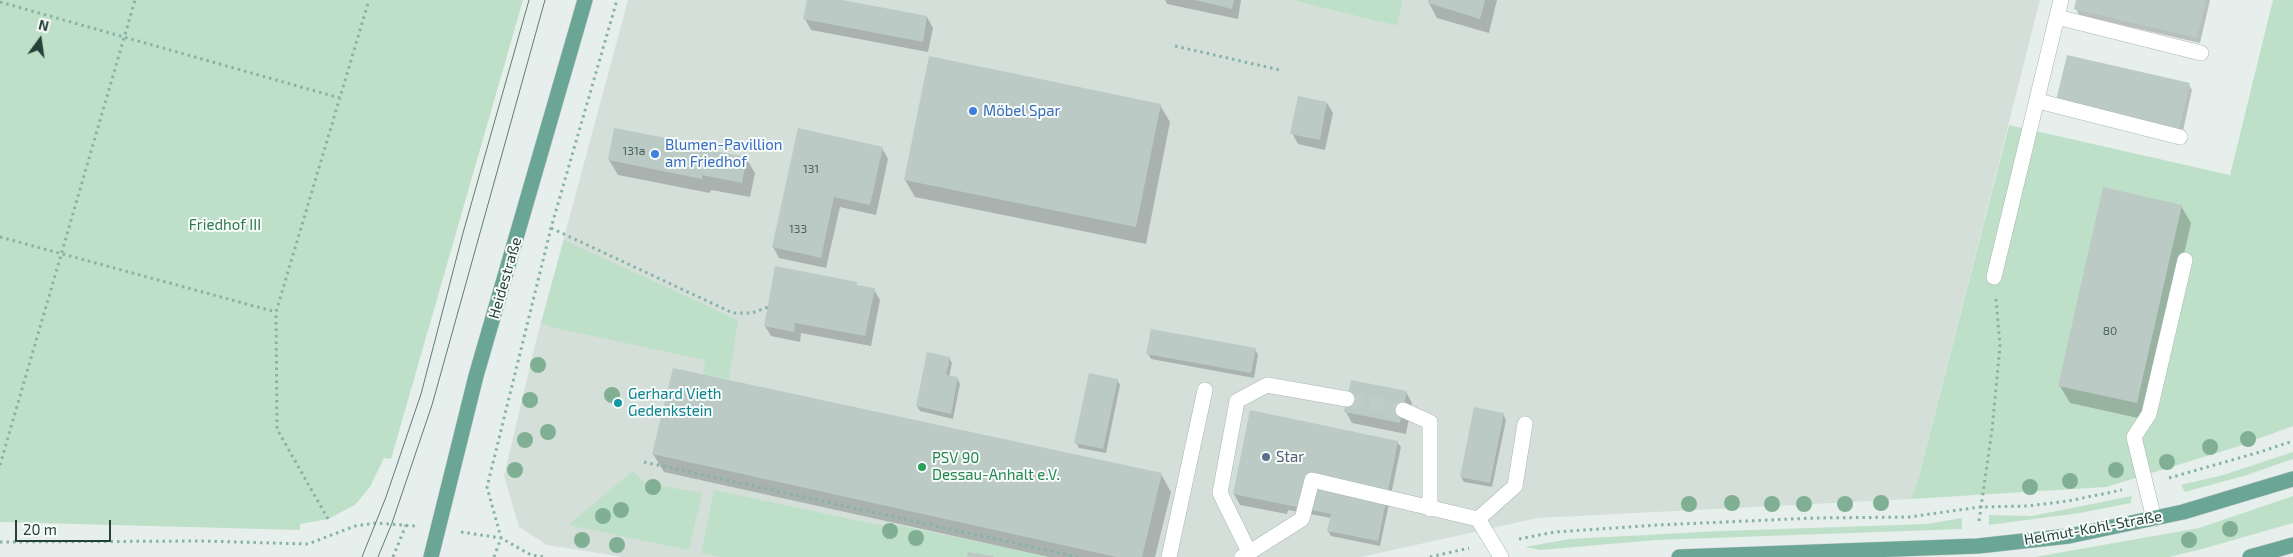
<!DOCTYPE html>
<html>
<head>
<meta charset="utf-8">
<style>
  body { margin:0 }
  #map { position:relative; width:2293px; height:557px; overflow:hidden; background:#e6efeb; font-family:"Exo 2",sans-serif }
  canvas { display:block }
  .north { position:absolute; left:15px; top:15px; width:50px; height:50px; -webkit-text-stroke:4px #f7fbf9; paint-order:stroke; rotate:14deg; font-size:14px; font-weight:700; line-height:20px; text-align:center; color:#24423a }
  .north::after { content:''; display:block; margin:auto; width:18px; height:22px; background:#24423a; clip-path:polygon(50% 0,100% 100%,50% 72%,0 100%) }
  .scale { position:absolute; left:15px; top:520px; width:96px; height:22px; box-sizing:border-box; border:2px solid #24423a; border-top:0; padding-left:6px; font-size:15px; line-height:18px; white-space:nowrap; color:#24423a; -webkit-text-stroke:4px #f7fbf9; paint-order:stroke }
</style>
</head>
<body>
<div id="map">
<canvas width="2293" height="557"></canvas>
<div class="north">N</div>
<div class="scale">20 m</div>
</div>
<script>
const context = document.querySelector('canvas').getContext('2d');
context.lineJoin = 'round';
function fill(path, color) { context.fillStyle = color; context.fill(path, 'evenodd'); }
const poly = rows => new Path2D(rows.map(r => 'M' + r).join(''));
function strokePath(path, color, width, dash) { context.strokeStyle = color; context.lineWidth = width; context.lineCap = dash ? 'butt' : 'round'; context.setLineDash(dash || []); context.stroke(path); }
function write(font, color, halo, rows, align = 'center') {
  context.font = font + ' "Exo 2",sans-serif'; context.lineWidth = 4; context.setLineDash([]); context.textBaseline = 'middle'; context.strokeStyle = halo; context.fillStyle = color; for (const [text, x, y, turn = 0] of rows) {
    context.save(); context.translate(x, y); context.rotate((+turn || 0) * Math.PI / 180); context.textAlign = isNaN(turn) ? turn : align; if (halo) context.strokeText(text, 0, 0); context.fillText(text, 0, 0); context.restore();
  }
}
fill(poly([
  [628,0,1291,0,1397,26,1403,0,2040,0,1919,476,1911,499,1538,518,1361,557,623,557,547,545,519,527,504,476,535,345]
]), '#d4dfda');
fill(poly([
  [0,0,523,0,391,459,384,458,370,487,355,505,328,519,300,524,300,530,0,522],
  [1291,0,1403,0,1397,26],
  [2273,0,2293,0,2293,426,2236,447,2106,487,1911,499,1919,476,2009,125,2230,175],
  [564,240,738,320,729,380,703,374,705,360,555,328,541,323],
  [2293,452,2293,459,2247,475,2185,492,2181,485,2223,475],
  [633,471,645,483,702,493,689,550,568,525],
  [714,490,883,526,897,525,1050,557,721,557,701,553],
  [2132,496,2131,503,2080,513,1989,525,1989,515,2032,516],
  [2293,496,2293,523,2202,549,2169,557,2035,557,2199,528],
  [1962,518,1962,529,1656,540,1540,550,1525,547,1570,539,1721,531,1927,524]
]), '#bfe0c8');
fill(poly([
  [808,0,835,0,927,17,933,28,928,52,811,30,805,19],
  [1165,0,1241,0,1238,19,1167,4],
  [1430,0,1497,0,1489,33,1437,18,1429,3],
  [2078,0,2210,0,2200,43,2079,15,2076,9],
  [2189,85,2192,90,2182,135,2060,107],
  [1327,103,1333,113,1325,150,1298,144,1292,133],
  [1160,105,1170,122,1146,244,915,197,905,180],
  [707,148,709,151,746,158,755,173,750,197,711,190,710,193,618,175,609,160],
  [882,148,888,159,876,215,840,207,826,268,779,258,773,247],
  [2181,206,2191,223,2147,420,2070,403,2060,386],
  [856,283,858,287,874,290,880,300,871,346,801,333,800,342,771,336,765,326],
  [1255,349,1258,355,1254,378,1151,359,1148,354],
  [949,358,952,363,949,377,957,378,960,384,953,419,920,411,917,406],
  [1117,380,1120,385,1106,453,1079,448,1076,442],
  [1406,392,1412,403,1406,434,1352,423,1346,412],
  [1503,414,1506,420,1492,487,1464,482,1461,477],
  [1397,442,1401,447,1380,546,1331,536,1328,531,1331,518,1288,510,1287,514,1240,505,1234,494],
  [653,454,1161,474,1171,492,1155,557,1049,557,664,472]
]), '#0003');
fill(poly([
  [807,0,842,0,927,16,923,42,803,19],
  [1195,0,1234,0,1232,9],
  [1428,0,1485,0,1480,19,1428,3],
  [2076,0,2206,0,2197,38,2074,9],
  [2067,55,2190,83,2179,130,2056,101],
  [929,56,1161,104,1136,227,904,180],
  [1298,96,1327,102,1320,140,1290,134],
  [614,128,708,146,708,150,747,157,742,183,702,175,702,179,608,160],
  [798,128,883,147,870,205,834,197,821,258,772,247],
  [2103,187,2182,205,2137,403,2058,386],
  [775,266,857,282,857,285,875,288,865,336,795,323,794,332,764,326],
  [1151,329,1256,348,1251,373,1146,354],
  [927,352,950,357,946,375,958,377,951,414,916,406],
  [673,368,1162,473,1142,557,1116,557,652,454],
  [1089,373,1118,379,1103,449,1074,443],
  [1351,380,1407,391,1400,423,1344,412],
  [1474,407,1504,413,1490,483,1460,477],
  [1250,410,1398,441,1378,541,1327,531,1331,514,1233,494],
  [968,552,994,556,994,557,967,557]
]), '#bbcac4');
strokePath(poly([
  [1347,399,1403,410]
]), '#bfccc8', 15, [15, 8]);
const minor = poly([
  [2057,17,2201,53],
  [2038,101,2180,137],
  [1994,277,2061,0],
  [1403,410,1430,422,1430,509],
  [1478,519,1515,486,1525,424],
  [2154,519,2134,437,2149,414,2185,260],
  [1249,552,1220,493,1237,401,1267,385,1347,399],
  [1169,557,1205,390],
  [1242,557,1302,519,1312,480,1478,519,1501,557]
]);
const major = poly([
  [431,557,476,376,585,0],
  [1679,557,1978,546,2069,536,2183,512,2293,479],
  [2250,557,2293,545]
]);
strokePath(minor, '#a8b8b2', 16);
strokePath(major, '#c2cac8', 16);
strokePath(poly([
  [0,2,340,98],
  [1175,46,1280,70],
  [551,228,733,313,752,313,768,307],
  [0,237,276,312],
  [644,462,1078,557],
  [0,465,135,0],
  [2169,478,2260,452,2293,441],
  [328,519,277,429,276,312,369,0],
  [1979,521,1992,430,2000,346,1996,299],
  [461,532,501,538,531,555,545,557],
  [1519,539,1555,532,1658,525,1814,518,1909,517,1980,507,2027,506,2068,501,2122,490],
  [0,542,202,541,308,544,355,526,376,523,415,526],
  [393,557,406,525],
  [494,557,501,538,487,487,551,228,617,0],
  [1430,557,1469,548]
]), '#86b3a5', 3, [2.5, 4]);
strokePath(minor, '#fff', 15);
strokePath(major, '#6aa596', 15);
strokePath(poly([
  [362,557,386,497,421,394,463,233,529,0],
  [378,557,392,523,432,405,545,0]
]), '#5f7d75', 1);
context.fillStyle = '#80af93';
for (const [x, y] of [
  [538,365],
  [612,395],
  [530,400],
  [548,432],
  [2248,439],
  [525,440],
  [2210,447],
  [2167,462],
  [515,470],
  [2116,470],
  [2070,481],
  [653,487],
  [2030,487],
  [1732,503],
  [1881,503],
  [1689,504],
  [1772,504],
  [1804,504],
  [1845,504],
  [621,510],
  [603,516],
  [2230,529],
  [890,531],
  [916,538],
  [582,540],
  [2189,540],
  [617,545]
]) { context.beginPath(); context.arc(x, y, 8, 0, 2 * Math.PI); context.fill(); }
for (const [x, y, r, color] of [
  [973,111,5,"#3f7fe0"],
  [655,154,5,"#3f7fe0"],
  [618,403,5,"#0f9aa8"],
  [1266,457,5,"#5c6f8a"],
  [922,467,5,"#2e9e5b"]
]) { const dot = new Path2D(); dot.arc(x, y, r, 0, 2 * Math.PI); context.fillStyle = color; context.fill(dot); strokePath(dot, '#f7fbf9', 2); }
write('12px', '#4a645c', null, [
  ["131a",634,151],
  ["131",811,169],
  ["133",798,229],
  ["80",2110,331]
]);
write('15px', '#366cbe', '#f7fbf9', [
  ["Möbel Spar",983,111],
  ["Blumen-Pavillion",665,145],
  ["am Friedhof",665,162]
], 'left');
write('15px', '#2d7a4b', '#f7fbf9', [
  ["Friedhof III",225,225]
]);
write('15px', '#24423a', '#f7fbf9', [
  ["Heidestraße",505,278,-74],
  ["Helmut-Kohl-Straße",2093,528,-10]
]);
write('15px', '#0d838f', '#f7fbf9', [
  ["Gerhard Vieth",628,394],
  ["Gedenkstein",628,411]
], 'left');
write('15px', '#4e5e75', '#f7fbf9', [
  ["Star",1276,457]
], 'left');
write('15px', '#27864d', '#f7fbf9', [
  ["PSV 90",932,458],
  ["Dessau-Anhalt e.V.",932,475]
], 'left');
</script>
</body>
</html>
